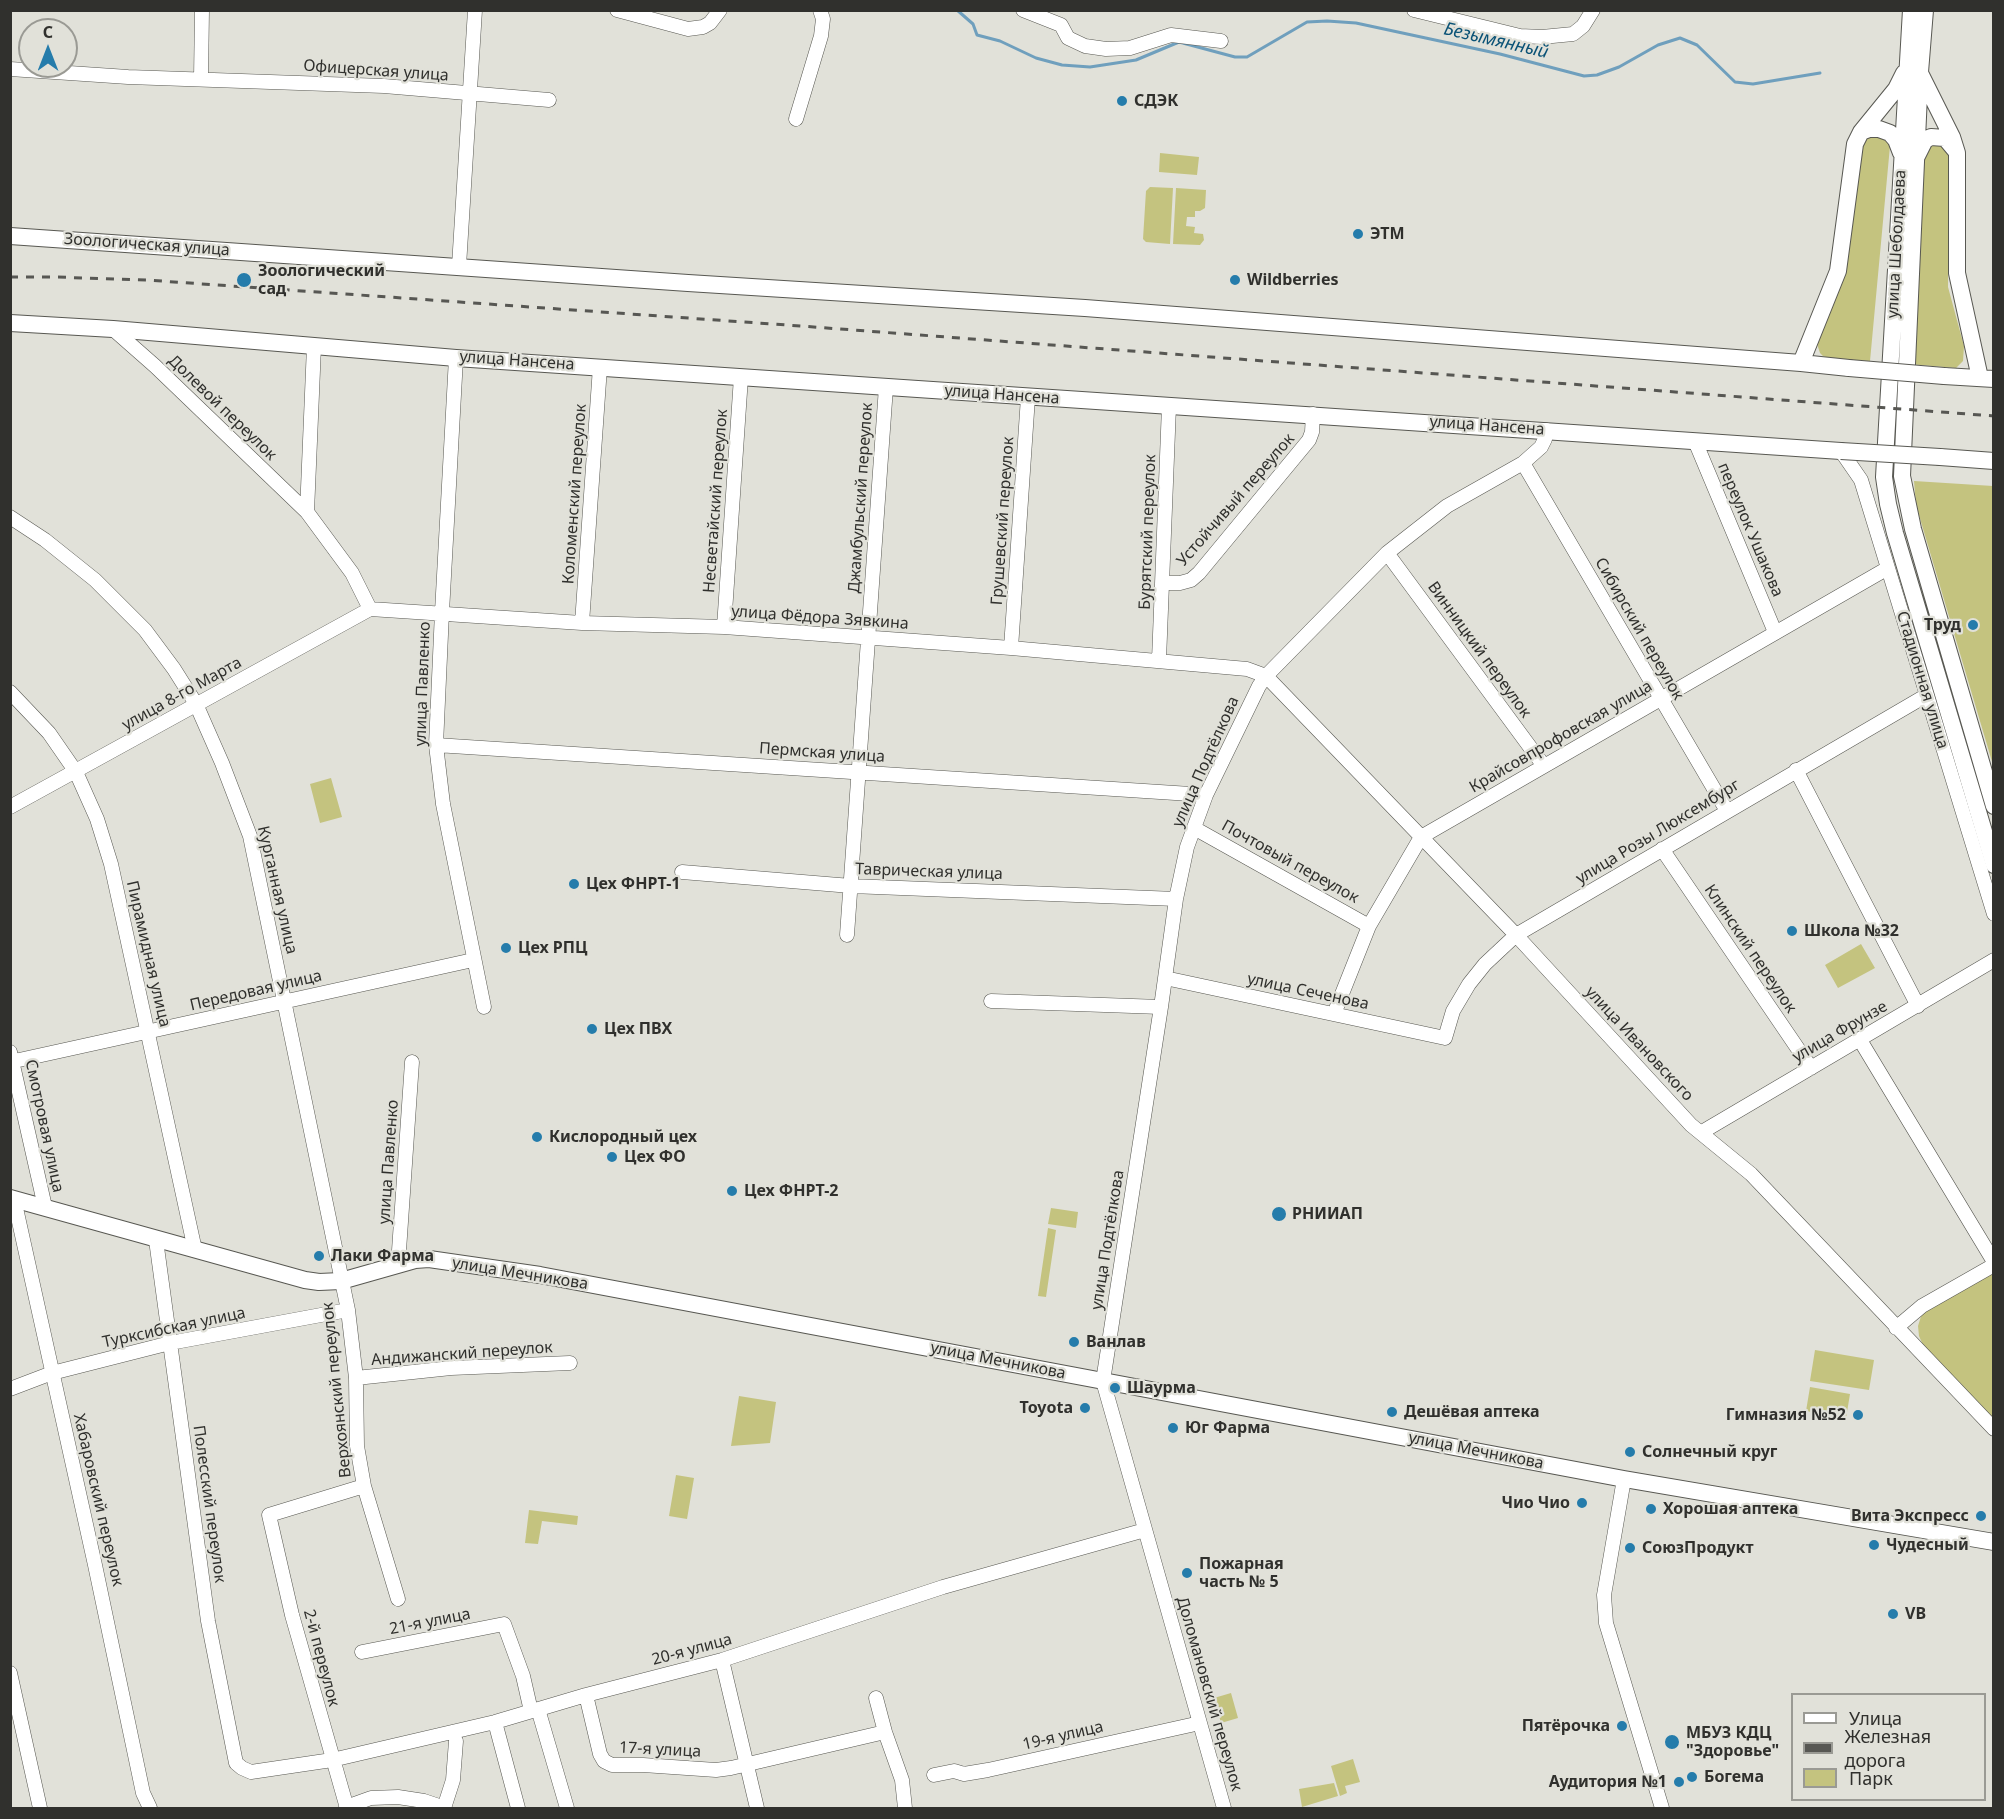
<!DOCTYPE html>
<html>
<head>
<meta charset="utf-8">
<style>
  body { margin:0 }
  #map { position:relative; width:2004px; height:1819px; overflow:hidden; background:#e1e1d9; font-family:"Noto Sans",sans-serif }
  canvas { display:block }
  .frame { position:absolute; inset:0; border:12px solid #30302d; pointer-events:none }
  .legend { position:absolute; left:1791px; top:1693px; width:195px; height:108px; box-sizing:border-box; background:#e1e1d9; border:2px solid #9a9a94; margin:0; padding:8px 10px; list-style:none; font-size:18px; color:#30302d }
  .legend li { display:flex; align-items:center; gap:12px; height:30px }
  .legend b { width:30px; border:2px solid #9a9a94 }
  .north { position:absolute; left:18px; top:18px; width:60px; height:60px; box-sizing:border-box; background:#e1e1d9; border:2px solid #9a9a94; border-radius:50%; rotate:0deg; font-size:16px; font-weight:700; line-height:24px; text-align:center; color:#30302d }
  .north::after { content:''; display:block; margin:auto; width:21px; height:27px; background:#257cab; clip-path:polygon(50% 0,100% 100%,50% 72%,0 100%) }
</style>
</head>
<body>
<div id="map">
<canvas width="2004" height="1819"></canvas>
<div class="frame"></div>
<ul class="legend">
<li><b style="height:8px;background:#fff"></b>Улица</li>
<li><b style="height:8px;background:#575753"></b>Железная дорога</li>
<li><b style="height:16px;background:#c4c37f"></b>Парк</li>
</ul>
<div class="north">С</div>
</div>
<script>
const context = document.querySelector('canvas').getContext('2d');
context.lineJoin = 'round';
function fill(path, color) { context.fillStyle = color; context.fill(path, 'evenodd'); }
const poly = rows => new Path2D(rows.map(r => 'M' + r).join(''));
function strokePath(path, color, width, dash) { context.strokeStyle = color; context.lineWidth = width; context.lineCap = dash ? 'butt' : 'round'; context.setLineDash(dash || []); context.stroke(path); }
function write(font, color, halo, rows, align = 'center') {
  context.font = font + ' "Noto Sans",sans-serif'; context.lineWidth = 4.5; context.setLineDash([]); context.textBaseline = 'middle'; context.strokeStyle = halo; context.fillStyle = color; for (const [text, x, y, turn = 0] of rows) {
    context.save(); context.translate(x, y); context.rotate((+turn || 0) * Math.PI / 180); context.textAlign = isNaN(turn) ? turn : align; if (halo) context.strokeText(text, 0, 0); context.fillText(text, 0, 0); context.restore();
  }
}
fill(poly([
  [1883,135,1890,146,1870,361,1832,359,1823,356,1820,353,1817,344,1861,147,1866,137],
  [1940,140,1949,155,1948,287,1964,346,1963,361,1956,368,1909,364,1923,150],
  [1160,153,1199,157,1197,175,1159,172],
  [1150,187,1173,188,1170,244,1146,242,1143,239,1146,191],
  [1176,188,1206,190,1205,208,1200,211,1195,211,1195,217,1187,217,1186,226,1195,227,1194,233,1203,234,1204,240,1200,245,1173,244],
  [1914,481,1993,486,1993,765,1916,505],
  [331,778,342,817,320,823,310,784],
  [1861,944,1875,968,1838,988,1825,965],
  [1051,1208,1078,1212,1076,1228,1048,1224],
  [1048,1228,1056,1230,1046,1297,1038,1296],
  [1993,1269,1993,1420,1924,1347,1919,1336,1918,1326,1923,1310],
  [1815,1350,1874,1360,1869,1390,1810,1381],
  [1810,1387,1850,1394,1846,1418,1806,1411],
  [739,1396,776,1402,770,1443,731,1446],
  [676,1475,694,1478,687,1519,669,1516],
  [529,1510,578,1516,577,1525,542,1521,538,1544,525,1543],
  [1231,1693,1238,1718,1221,1723,1214,1698],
  [1353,1759,1360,1782,1345,1786,1347,1793,1340,1796,1331,1766],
  [1334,1783,1338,1796,1302,1807,1299,1789]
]), '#c4c37f');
strokePath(poly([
  [957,10,973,24,977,35,1000,41,1036,58,1062,65,1090,67,1136,60,1179,42,1235,57,1247,57,1307,22,1327,21,1356,23,1500,54,1584,76,1597,75,1619,67,1658,45,1680,38,1697,45,1735,82,1753,84,1820,73]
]), '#6f9fbd', 3);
const minor = poly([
  [617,10,688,29,703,27,710,23,720,10],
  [1023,10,1061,25,1068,38,1085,46,1106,49,1130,48,1171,35,1221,41],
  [1414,10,1520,36,1542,37,1573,34,1583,26,1593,10],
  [10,69,128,77,384,86,549,100],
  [201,79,202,10],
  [796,119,821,36,823,19,820,10],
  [459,266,475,10],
  [113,329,155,366,307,512,352,573,370,609],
  [456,358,442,612,436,745,443,804,484,1007],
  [1695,441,1775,632],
  [1841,451,1861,480,1994,914],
  [1523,463,1727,811],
  [307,512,314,346],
  [10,517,45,540,95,580,145,630,174,669,196,704,222,763,250,836,348,1310,356,1378,357,1446,364,1486,398,1599],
  [1387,553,1544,766],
  [1162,583,1180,583,1191,580,1199,573,1309,440,1312,432,1313,414],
  [370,609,582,623,724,627,1011,648,1247,669,1266,676,1516,935,1691,1125,1751,1174,1994,1429],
  [582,623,600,367],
  [724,627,741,377],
  [1011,648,1028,397],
  [1159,660,1169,406],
  [10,692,49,733,76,772,97,819,111,864,195,1250],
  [436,745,1206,795],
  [1796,770,1918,1006],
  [10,807,370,609],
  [1194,828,1369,926],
  [1662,849,1811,1068],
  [682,872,851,886,1176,899],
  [847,935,886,387],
  [1165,978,1445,1038,1453,1011,1469,984,1485,964,1516,935,1927,695],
  [991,1001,1161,1007],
  [1334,1014,1369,926,1421,837,1888,568],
  [1860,1040,1994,1262],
  [10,1052,45,1207],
  [10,1062,473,960],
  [1702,1132,1994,960],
  [14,1199,95,1565,143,1793,150,1808],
  [156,1240,208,1621,236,1763,242,1768,251,1772,332,1760,495,1722,586,1695,722,1660,943,1587,1145,1530],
  [398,1265,412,1062],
  [1896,1328,1922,1306,1994,1265],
  [356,1378,451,1368,570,1363],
  [10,1389,52,1373,170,1343,348,1310],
  [1624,1479,1604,1595,1606,1623,1662,1808],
  [362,1652,504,1624,523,1676,531,1711],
  [722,1660,757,1808],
  [10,1673,40,1808],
  [586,1695,600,1754,604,1761,612,1765,643,1765,716,1770,731,1768,885,1732],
  [876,1698,885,1732,902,1780,905,1808],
  [538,1709,567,1808],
  [495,1722,518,1808],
  [934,1775,954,1771,964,1774,988,1770,1200,1723],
  [346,1807,371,1798,398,1797,424,1801,445,1808],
  [347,1808,292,1615,269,1515,364,1486],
  [444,1808,453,1780,456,1741],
  [1224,1808,1103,1381,1161,1007,1176,899,1187,847,1206,795,1259,686,1266,676,1387,553,1447,506,1523,463,1541,447,1545,439,1546,430]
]);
const major = poly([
  [1911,10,1884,477,1888,504,1895,533,1994,865],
  [1925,10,1920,72,1902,476,1913,529,1994,806],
  [1921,75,1952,137,1957,153,1957,273,1980,378],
  [1861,132,1869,129,1879,129,1890,133,1896,140,1901,153],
  [1917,156,1925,140,1931,137,1945,138,1955,150],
  [10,236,688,283,1085,308,1801,363,1849,368],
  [10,323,113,329,456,358,1841,451],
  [1801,363,1838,271,1855,144,1861,132,1896,89,1904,73],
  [1944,376,1994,379],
  [1940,457,1994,461],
  [10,1198,305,1280,319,1282,341,1281,415,1260,429,1259,540,1275,1624,1479,1994,1542]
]);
strokePath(minor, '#585852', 15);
strokePath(major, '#585852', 18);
strokePath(minor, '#fff', 14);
strokePath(major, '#fff', 16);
strokePath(poly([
  [10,277,55,277,146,280,787,325,1994,416]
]), '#575753', 3, [8, 8]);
const majorBridge = poly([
  [1849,368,1944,376],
  [1841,451,1940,457]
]);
strokePath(majorBridge, '#585852', 18, []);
strokePath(majorBridge, '#fff', 16);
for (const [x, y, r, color] of [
  [1122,101,6,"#257cab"],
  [1358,234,6,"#257cab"],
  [244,280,8,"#257cab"],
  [1235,280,6,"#257cab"],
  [1973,625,6,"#257cab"],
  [574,884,6,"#257cab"],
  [1792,931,6,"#257cab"],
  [506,948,6,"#257cab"],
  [592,1029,6,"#257cab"],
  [537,1137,6,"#257cab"],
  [612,1157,6,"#257cab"],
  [732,1191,6,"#257cab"],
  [1279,1214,8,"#257cab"],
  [319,1256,6,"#257cab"],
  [1074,1342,6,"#257cab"],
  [1115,1388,6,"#257cab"],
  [1085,1408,6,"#257cab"],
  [1392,1412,6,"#257cab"],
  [1858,1415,6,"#257cab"],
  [1173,1428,6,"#257cab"],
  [1630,1452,6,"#257cab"],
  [1582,1503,6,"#257cab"],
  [1651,1509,6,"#257cab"],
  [1981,1516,6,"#257cab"],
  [1874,1545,6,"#257cab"],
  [1630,1548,6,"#257cab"],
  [1187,1573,6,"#257cab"],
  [1893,1614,6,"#257cab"],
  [1622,1726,6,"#257cab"],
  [1672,1742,8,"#257cab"],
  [1692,1777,6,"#257cab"],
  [1679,1782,6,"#257cab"]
]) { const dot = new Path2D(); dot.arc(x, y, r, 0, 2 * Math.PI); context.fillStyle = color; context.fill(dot); strokePath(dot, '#e1e1d9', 2); }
write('16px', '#30302d', '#e1e1d9', [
  ["Офицерская улица",376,71,4],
  ["улица Шеболдаева",1897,244,-87],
  ["Зоологическая улица",147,245,4],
  ["улица Нансена",517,361,4],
  ["улица Нансена",1002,395,4],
  ["Долевой переулок",222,408,44],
  ["улица Нансена",1487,426,4],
  ["Коломенский переулок",575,494,-86],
  ["Джамбульский переулок",861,498,-86],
  ["Устойчивый переулок",1236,500,-49],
  ["Несветайский переулок",716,501,-86],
  ["Грушевский переулок",1003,521,-86],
  ["переулок Ушакова",1750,530,67],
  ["Бурятский переулок",1148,532,-88],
  ["улица Фёдора Зявкина",820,618,4],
  ["Сибирский переулок",1639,629,60],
  ["Винницкий переулок",1479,650,54],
  ["Стадионная улица",1922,680,73],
  ["улица Павленко",423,684,-88],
  ["улица 8-го Марта",182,694,-29],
  ["Крайсовпрофовская улица",1561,737,-30],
  ["Пермская улица",822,753,4],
  ["улица Подтёлкова",1206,762,-66],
  ["улица Розы Люксембург",1658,832,-31],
  ["Почтовый переулок",1290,862,29],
  ["Таврическая улица",929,872,2],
  ["Курганная улица",277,890,77],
  ["Клинский переулок",1750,949,56],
  ["Пирамидная улица",148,954,77],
  ["Передовая улица",256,991,-13],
  ["улица Сеченова",1308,992,12],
  ["улица Фрунзе",1840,1032,-30],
  ["улица Ивановского",1639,1044,47],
  ["Смотровая улица",44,1126,78],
  ["улица Павленко",389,1162,-86],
  ["улица Подтёлкова",1108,1240,-81],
  ["улица Мечникова",520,1274,9],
  ["Турксибская улица",174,1328,-12],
  ["Андижанский переулок",462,1354,-4],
  ["улица Мечникова",998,1361,11],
  ["Верхоянский переулок",337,1390,-96],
  ["улица Мечникова",1476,1451,11],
  ["Хабаровский переулок",98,1500,77],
  ["Полесский переулок",209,1504,82],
  ["21-я улица",430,1622,-11],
  ["20-я улица",692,1650,-15],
  ["2-й переулок",321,1658,75],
  ["Доломановский переулок",1209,1694,74],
  ["19-я улица",1063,1736,-13],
  ["17-я улица",660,1750,3]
]);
write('bold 16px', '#30302d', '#e1e1d9', [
  ["СДЭК",1134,101],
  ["ЭТМ",1370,234],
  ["Зоологический",258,271],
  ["сад",258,289],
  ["Wildberries",1247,280],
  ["Труд",1961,625,"right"],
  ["Цех ФНРТ-1",586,884],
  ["Школа №32",1804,931],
  ["Цех РПЦ",518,948],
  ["Цех ПВХ",604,1029],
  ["Кислородный цех",549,1137],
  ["Цех ФО",624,1157],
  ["Цех ФНРТ-2",744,1191],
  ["РНИИАП",1292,1214],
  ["Лаки Фарма",331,1256],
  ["Ванлав",1086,1342],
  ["Шаурма",1127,1388],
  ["Toyota",1073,1408,"right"],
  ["Дешёвая аптека",1404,1412],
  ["Гимназия №52",1846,1415,"right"],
  ["Юг Фарма",1185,1428],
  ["Солнечный круг",1642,1452],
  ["Чио Чио",1570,1503,"right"],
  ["Хорошая аптека",1663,1509],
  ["Вита Экспресс",1969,1516,"right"],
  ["Чудесный",1886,1545],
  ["СоюзПродукт",1642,1548],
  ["Пожарная",1199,1564],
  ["часть № 5",1199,1582],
  ["VB",1905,1614],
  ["Пятёрочка",1610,1726,"right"],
  ["МБУЗ КДЦ",1686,1733],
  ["\"Здоровье\"",1686,1751],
  ["Богема",1704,1777],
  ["Аудитория №1",1667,1782,"right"]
], 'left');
write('italic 18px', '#0a5276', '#e1e1d9', [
  ["Безымянный",1496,41,13]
]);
</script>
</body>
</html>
